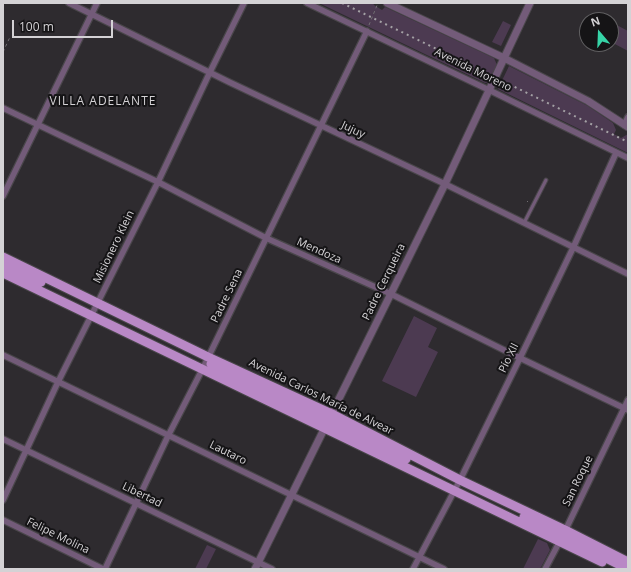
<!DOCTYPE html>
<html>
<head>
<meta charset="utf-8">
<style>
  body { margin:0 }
  #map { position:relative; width:631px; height:572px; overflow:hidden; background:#2e2b2f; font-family:"Open Sans",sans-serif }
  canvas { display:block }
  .frame { position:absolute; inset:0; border:4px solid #d4d2d5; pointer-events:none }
  .north { position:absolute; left:579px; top:12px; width:40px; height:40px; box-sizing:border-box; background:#151416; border:1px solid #616062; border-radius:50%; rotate:341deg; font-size:11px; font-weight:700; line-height:16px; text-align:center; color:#d4d2d5 }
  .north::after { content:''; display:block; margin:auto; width:14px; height:18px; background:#36d4a7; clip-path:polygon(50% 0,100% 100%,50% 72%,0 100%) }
  .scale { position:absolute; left:12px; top:20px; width:101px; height:18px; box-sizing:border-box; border:2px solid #d4d2d5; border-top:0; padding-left:5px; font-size:12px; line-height:14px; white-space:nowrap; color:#d4d2d5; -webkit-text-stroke:3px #151416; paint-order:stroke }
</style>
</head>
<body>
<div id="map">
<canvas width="631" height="572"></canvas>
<div class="frame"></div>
<div class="north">N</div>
<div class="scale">100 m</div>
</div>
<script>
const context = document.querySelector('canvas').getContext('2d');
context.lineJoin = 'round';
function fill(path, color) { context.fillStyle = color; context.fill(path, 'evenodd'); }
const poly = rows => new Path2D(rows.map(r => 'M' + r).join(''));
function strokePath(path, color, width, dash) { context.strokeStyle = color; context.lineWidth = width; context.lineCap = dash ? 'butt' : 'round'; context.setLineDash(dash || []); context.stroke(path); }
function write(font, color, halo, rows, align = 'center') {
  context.font = font + ' "Open Sans",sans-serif'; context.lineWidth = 4; context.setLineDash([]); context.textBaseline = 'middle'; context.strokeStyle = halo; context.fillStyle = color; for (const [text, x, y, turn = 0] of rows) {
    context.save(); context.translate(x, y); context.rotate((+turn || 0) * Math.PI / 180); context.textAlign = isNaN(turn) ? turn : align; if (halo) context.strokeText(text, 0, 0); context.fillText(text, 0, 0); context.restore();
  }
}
fill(poly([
  [319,3,373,3,374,5,382,10,385,7,494,58,497,65,490,82,485,83],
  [503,21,511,25,501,46,492,42],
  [611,22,628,31,628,51,611,42],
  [509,66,588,106,613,123,616,130,614,134,621,138,628,134,628,153,498,89],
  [414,316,437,328,428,347,438,352,416,397,382,381],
  [538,539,547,543,550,550,540,569,523,569],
  [207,545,216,549,206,569,195,569]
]), '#4c3a51');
const service = poly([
  [524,223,546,180]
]);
const minor = poly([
  [69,3,229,82,445,184,628,274],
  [307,3,489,90,628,158],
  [3,108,158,182,266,238,391,294,520,358,628,410],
  [624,125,628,117],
  [3,196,97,3],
  [3,355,444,569],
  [3,439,272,569],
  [3,500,58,382,158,182,210,72,244,3],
  [3,520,103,569],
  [565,531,628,400],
  [105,569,168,436,202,370,367,31],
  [413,569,460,480,520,358,573,248,616,153],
  [545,569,561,539]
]);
const tertiary = poly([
  [387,3,504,58,588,101,628,127],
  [255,569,445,184,530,3]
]);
const primary = poly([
  [3,257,208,357,332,414,460,480,565,530,628,562],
  [3,264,41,282],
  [3,273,602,562],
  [211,364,406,459],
  [524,517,628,569]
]);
strokePath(service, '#49464a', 5);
strokePath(minor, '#49464a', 8);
strokePath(tertiary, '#49464a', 9);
strokePath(primary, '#49464a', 11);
strokePath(poly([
  [369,25,378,3],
  [3,52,10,37],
  [527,201,528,202]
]), '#716e72', 1, [3, 3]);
strokePath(service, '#735b79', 3);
strokePath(minor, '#735b79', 5.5);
strokePath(tertiary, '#735b79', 7);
strokePath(primary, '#b988c6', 9);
strokePath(poly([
  [342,3,628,142]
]), '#a4a1a5', 2, [2, 4]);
write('11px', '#d4d2d5', '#151416', [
  ["Avenida Moreno",473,70,26],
  ["Jujuy",353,130,25],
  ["Misionero Klein",114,247,-64],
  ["Mendoza",319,251,24],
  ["Padre Cerqueira",384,282,-64],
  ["Padre Sena",227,296,-64],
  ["Pío XII",509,358,-64],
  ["Avenida Carlos María de Alvear",321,397,26],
  ["Lautaro",228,453,26],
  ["San Roque",578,481,-64],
  ["Libertad",142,495,26],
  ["Felipe Molina",58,536,26]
]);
context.letterSpacing = '1px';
write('12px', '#d4d2d5', '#151416', [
  ["VILLA ADELANTE",103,102]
]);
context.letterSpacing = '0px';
</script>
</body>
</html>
